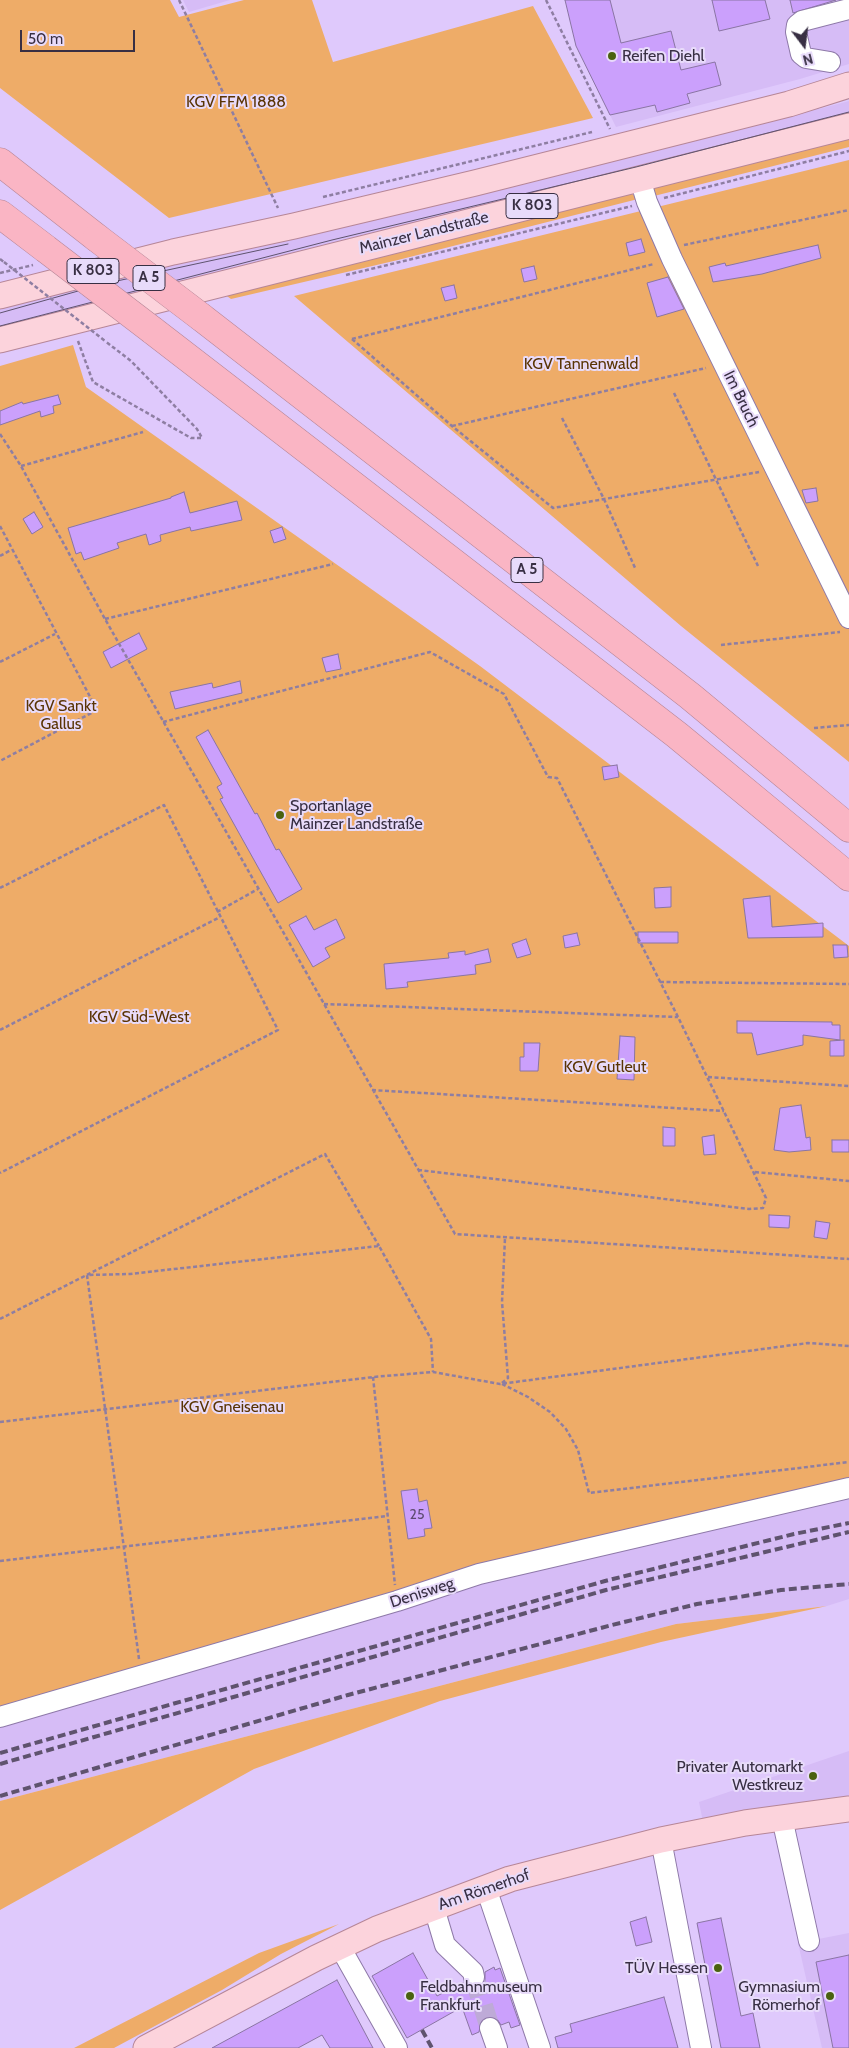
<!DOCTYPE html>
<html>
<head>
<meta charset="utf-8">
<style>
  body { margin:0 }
  #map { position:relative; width:849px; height:2048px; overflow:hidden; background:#dfc9fc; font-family:Cabin,sans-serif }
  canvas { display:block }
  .north { position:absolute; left:779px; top:20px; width:50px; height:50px; -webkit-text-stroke:4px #e8dbfa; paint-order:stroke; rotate:165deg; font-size:14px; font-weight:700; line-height:20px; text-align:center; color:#382f43 }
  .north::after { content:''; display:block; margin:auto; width:18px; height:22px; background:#382f43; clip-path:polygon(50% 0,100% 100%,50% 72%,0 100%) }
  .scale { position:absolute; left:20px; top:30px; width:115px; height:22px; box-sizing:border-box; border:2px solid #382f43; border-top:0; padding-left:6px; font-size:15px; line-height:18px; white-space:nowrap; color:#382f43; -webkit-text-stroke:4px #e8dbfa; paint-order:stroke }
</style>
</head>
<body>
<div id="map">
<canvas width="849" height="2048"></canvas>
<div class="north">N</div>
<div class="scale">50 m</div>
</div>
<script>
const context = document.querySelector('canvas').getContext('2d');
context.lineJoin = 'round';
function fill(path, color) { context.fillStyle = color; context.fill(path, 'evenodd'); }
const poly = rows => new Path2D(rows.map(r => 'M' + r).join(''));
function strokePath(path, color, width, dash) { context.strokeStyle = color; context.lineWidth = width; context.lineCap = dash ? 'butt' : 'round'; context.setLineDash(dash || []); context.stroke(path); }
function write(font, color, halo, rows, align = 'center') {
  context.font = font + ' Cabin,sans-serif'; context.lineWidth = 4; context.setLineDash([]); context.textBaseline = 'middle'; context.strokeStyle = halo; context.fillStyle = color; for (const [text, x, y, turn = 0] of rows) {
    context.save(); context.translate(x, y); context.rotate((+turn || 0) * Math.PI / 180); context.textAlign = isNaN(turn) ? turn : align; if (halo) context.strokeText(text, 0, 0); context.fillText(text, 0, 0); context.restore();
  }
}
fill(poly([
  [183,0,230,0,189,12],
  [565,0,849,0,849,64,800,79,616,127,576,46],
  [849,101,849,118,0,332,0,306,818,106,819,109],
  [849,1497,849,1599,827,1606,676,1624,0,1801,0,1714,480,1581],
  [849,1751,849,1800,703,1822,699,1802],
  [849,1933,849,2048,822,2048,798,1943]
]), '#d6bcf6');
fill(poly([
  [0,0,170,0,179,17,244,0,312,0,333,62,533,6,593,118,169,218,0,88],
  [849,138,849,147,654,196,654,187],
  [849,160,849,762,681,626,294,296],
  [630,192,638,199,398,260,231,299,220,291],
  [73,345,86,387,480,666,849,946,849,1497,480,1581,0,1714,0,366],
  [827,1606,661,1642,440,1701,254,1769,0,1910,0,1801,676,1624],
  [339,1924,281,1954,222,1990,114,2048,74,2048,259,1953]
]), '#eeac68');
const building = poly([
  [565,0,610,0,621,43,671,31,681,70,715,62,721,85,687,94,690,103,657,112,655,105,610,115,576,46,565,0],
  [712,0,765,0,770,19,719,31,712,0],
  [790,0,836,0,793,13,790,0],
  [641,239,645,252,629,256,626,243,641,239],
  [818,245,821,258,762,274,713,282,709,267,725,263,726,266,818,245],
  [534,266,537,279,524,282,521,269,534,266],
  [668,277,684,309,657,317,647,283,668,277],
  [454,285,457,298,445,301,441,288,454,285],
  [58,395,61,404,53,406,54,413,41,417,40,411,0,425,0,411,22,402,23,404,58,395],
  [816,488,818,501,806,503,802,490,816,488],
  [184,492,190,513,237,501,242,520,191,531,190,527,160,535,161,541,149,545,146,534,117,543,119,548,84,560,81,552,76,554,68,528,171,498,171,497,184,492],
  [34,512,43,527,32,534,23,519,34,512],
  [282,527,286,539,274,543,270,531,282,527],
  [139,633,147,649,111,668,103,652,139,633],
  [338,654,341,669,326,672,322,658,338,654],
  [240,681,242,693,175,709,170,692,212,683,213,688,240,681],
  [208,730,255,814,257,813,276,850,279,849,302,889,278,903,220,799,223,798,217,787,222,784,196,737,208,730],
  [617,765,619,777,604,780,602,767,617,765],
  [671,887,671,907,655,908,654,888,671,887],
  [770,896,772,927,823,923,823,937,748,938,743,899,770,896],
  [306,916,314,930,336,919,345,938,325,948,330,957,313,967,289,925,306,916],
  [638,932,678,932,678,943,638,943,638,932],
  [577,933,580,945,565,948,563,936,577,933],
  [526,939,531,954,517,958,512,944,526,939],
  [833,945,847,945,848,957,834,958,833,945],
  [488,949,491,962,475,965,476,974,407,982,408,987,386,989,384,964,449,958,448,953,465,951,465,955,488,949],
  [737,1021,832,1022,832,1025,840,1025,840,1040,803,1035,803,1045,757,1055,752,1033,737,1033,737,1021],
  [620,1036,635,1037,634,1080,617,1079,620,1036],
  [844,1040,844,1056,830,1056,830,1041,844,1040],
  [524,1043,540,1043,538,1071,520,1071,520,1057,524,1057,524,1043],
  [801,1105,806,1138,810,1137,811,1150,789,1152,774,1150,780,1108,801,1105],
  [663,1127,675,1128,675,1146,663,1146,663,1127],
  [714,1135,716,1154,704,1155,702,1137,714,1135],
  [832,1140,849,1140,849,1152,832,1152,832,1140],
  [769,1215,790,1216,789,1228,769,1227,769,1215],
  [816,1221,830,1223,827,1239,814,1237,816,1221],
  [417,1489,419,1502,427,1500,432,1528,424,1529,425,1536,408,1539,401,1491,417,1489],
  [646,1917,652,1942,636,1946,630,1922,646,1917],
  [721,1918,741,2016,753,2013,760,2048,721,2048,697,1923,721,1918],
  [413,1953,437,1996,464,1982,470,1988,477,1988,485,1981,485,1972,494,1967,495,1970,500,1968,520,2025,511,2028,509,2022,501,2025,497,2019,487,2017,481,2021,479,2032,472,2035,462,2007,407,2038,372,1976,413,1953],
  [849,1955,849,2048,833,2048,816,1962,849,1955],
  [337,1980,373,2048,330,2048,322,2035,298,2048,212,2048,337,1980],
  [664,1997,678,2048,558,2048,555,2037,572,2032,570,2024,664,1997]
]);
fill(building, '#cba0fc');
strokePath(building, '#8a75a3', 1);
strokePath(poly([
  [474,1977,490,2028]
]), '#beaad7', 20, [20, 10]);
const minor = poly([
  [830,62,806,58,801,54,796,32,797,25,802,21,849,9],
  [640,179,647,202,672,259,849,618],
  [0,1717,397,1601,479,1574,849,1488],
  [782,1818,809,1941],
  [661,1840,701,2048],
  [486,1888,540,2048],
  [434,1908,445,1945,473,1972,474,1977],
  [340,1947,397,2048],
  [490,2028,497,2048]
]);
const major = poly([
  [0,296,173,252,294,226,475,183,789,104,849,85],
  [0,340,849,126],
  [146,2048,316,1958,377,1929,510,1879,661,1840,745,1823,849,1809]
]);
const highway = poly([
  [0,162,97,238],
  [0,214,46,249],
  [201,317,690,696,849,828],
  [152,330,677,735,849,877]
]);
strokePath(minor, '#8e79a8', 22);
strokePath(major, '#b68697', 27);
strokePath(highway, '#b68697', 29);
strokePath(poly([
  [179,0,278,208],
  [546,0,610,129],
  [323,197,592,132],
  [664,198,849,151],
  [684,245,849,210],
  [0,259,4,262],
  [0,273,33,265],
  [346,275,632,206],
  [352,339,654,264],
  [352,339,452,426,553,508,759,472],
  [78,341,93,382,191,438,202,438,197,429,131,361,105,341],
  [674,393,758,566],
  [562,418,604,499,636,570],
  [452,426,706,368],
  [0,434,21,466,105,619,455,1234,849,1259],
  [21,466,143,432],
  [0,526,97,710,0,761],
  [0,556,11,550],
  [105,619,333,564],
  [721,645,840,632],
  [0,662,55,634],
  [163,722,430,652,504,694,548,777,557,778,678,1017,766,1198,763,1208,749,1209,419,1170],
  [814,728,849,725],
  [0,888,164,805,278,1030,0,1173],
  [217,912,258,889],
  [660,982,849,984],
  [324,1004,678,1017],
  [0,1030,220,917],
  [708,1077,849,1086],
  [372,1090,724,1111],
  [755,1172,849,1181],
  [0,1319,325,1154,379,1246],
  [373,1377,395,1585],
  [502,1383,508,1378,502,1302,505,1238],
  [502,1384,528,1397,550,1412,566,1429,578,1450,589,1493,849,1462],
  [0,1422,373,1377,433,1372,500,1384,808,1343,849,1346],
  [0,1561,387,1516],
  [139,1659,87,1275,130,1274,379,1246,431,1339,433,1372]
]), '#8e7ea2', 2.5, [4, 2.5]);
strokePath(minor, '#fff', 20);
strokePath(major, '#fcd3dc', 25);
strokePath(highway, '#fab5c4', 28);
strokePath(poly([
  [0,313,103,284,288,244],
  [0,326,332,240,636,167,849,112]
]), '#5f536e', 1);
strokePath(poly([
  [0,1753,605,1581,794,1534,849,1523],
  [0,1764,606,1590,849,1532],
  [0,1796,348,1695,612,1625,697,1604,781,1590,849,1584],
  [422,2030,432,2048]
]), '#5f536e', 4, [8, 4]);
const highwayBridge = poly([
  [97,238,201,317],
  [46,249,152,330]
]);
strokePath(highwayBridge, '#b68697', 29, []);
strokePath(poly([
  [4,262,105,341]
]), '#8e7ea2', 2.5, [4, 2.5]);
strokePath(highwayBridge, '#fab5c4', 28);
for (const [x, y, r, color] of [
  [612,56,5,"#4a620f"],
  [280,815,5,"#4a620f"],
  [813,1776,5,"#4a620f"],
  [718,1968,5,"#4a620f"],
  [410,1996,5,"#4a620f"],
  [830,1996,5,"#4a620f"]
]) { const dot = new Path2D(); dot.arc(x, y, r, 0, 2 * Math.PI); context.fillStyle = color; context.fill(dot); strokePath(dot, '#e8dbfa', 2); }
write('14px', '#5d4b71', null, [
  ["25",417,1515]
]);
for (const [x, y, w] of [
  [532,206,52],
  [93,271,52],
  [149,278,32],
  [527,570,32]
]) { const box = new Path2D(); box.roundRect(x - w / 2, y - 12.5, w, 25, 4); context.fillStyle = '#e8dbfa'; context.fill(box); strokePath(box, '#382f43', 1); }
write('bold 15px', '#382f43', null, [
  ["K 803",532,206],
  ["K 803",93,271],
  ["A 5",149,278],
  ["A 5",527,570]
]);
write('16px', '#382f43', '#e8dbfa', [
  ["Reifen Diehl",622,56],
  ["Sportanlage",290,806],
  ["Mainzer Landstraße",290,824],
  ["Privater Automarkt",803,1767,"right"],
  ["Westkreuz",803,1785,"right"],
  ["TÜV Hessen",708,1968,"right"],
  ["Feldbahnmuseum",420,1987],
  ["Frankfurt",420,2005],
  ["Gymnasium",820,1987,"right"],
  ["Römerhof",820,2005,"right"]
], 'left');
write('16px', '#5a3404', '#e8dbfa', [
  ["KGV FFM 1888",236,102],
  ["KGV Tannenwald",581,364],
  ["KGV Sankt",61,706],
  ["Gallus",61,724],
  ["KGV Süd-West",139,1017],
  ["KGV Gutleut",605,1067],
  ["KGV Gneisenau",232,1407]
]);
write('16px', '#382f43', '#e8dbfa', [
  ["Mainzer Landstraße",424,233,-14],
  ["Im Bruch",741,399,64],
  ["Denisweg",422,1593,-18],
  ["Am Römerhof",484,1890,-19]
]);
</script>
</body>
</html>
